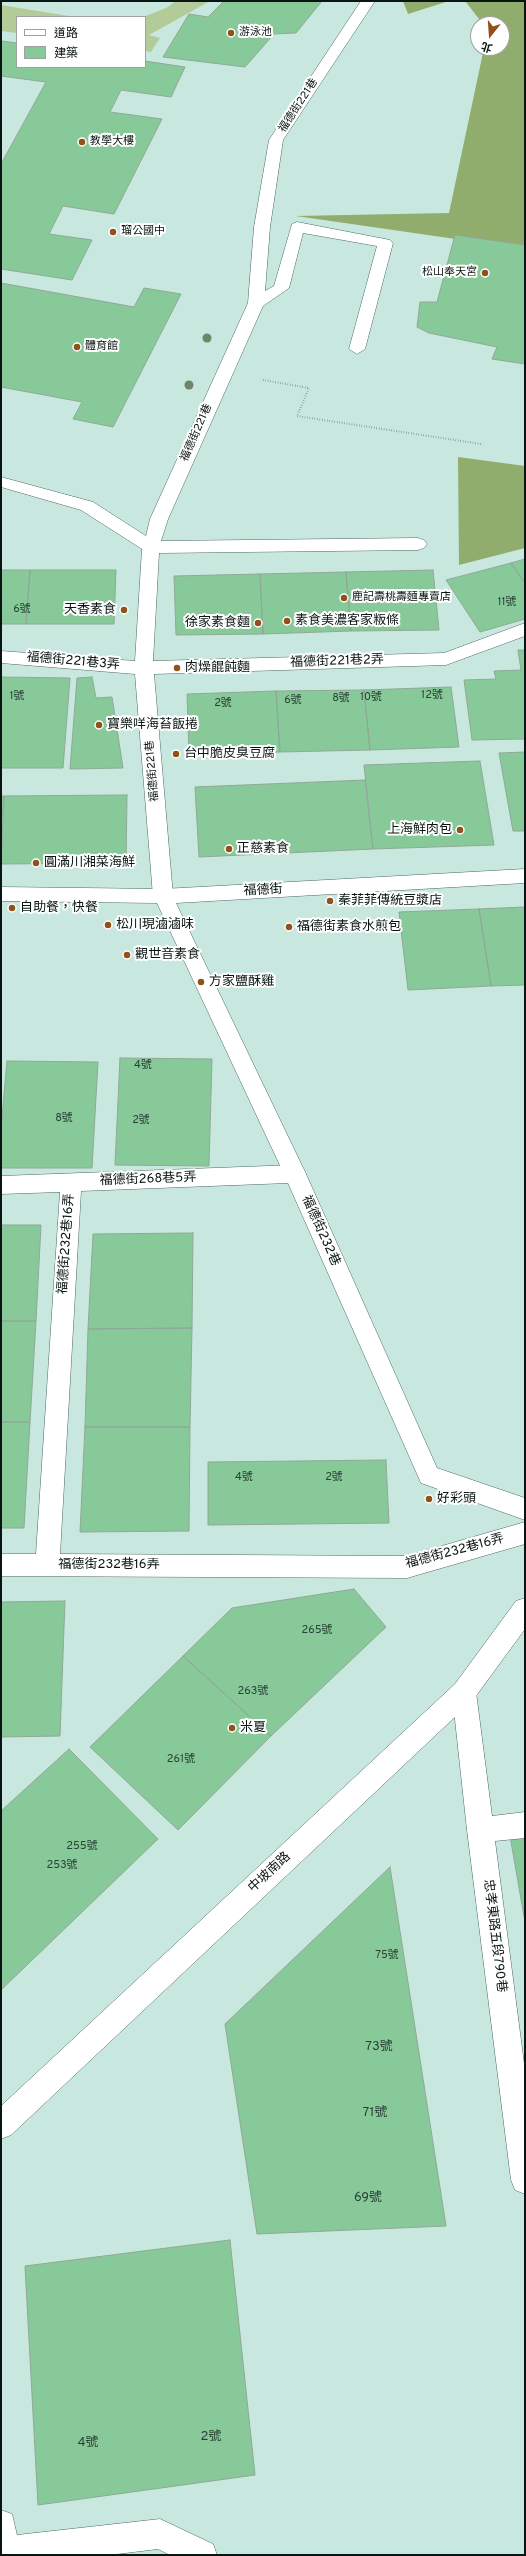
<!DOCTYPE html>
<html>
<head>
<meta charset="utf-8">
<style>
  body { margin:0 }
  #map { position:relative; width:526px; height:2556px; overflow:hidden; background:#c7e7df; font-family:Overpass,"Noto Sans TC",sans-serif }
  canvas { display:block }
  .frame { position:absolute; inset:0; border:2px solid #091512; pointer-events:none }
  .legend { position:absolute; left:16px; top:16px; width:130px; height:52px; box-sizing:border-box; background:#fff; border:1px solid #9da1a0; margin:0; padding:5px 7px; list-style:none; font-size:12px; color:#091512 }
  .legend li { display:flex; align-items:center; gap:8px; height:20px }
  .legend b { width:20px; border:1px solid #9da1a0 }
  .north { position:absolute; left:470px; top:16px; width:40px; height:40px; box-sizing:border-box; background:#fff; border:1px solid #9da1a0; border-radius:50%; rotate:197deg; font-size:11px; font-weight:700; line-height:16px; text-align:center; color:#091512 }
  .north::after { content:''; display:block; margin:auto; width:14px; height:18px; background:#92511b; clip-path:polygon(50% 0,100% 100%,50% 72%,0 100%) }
</style>
</head>
<body>
<div id="map">
<canvas width="526" height="2556"></canvas>
<div class="frame"></div>
<ul class="legend">
<li><b style="height:5px;background:#fff"></b>道路</li>
<li><b style="height:11px;background:#88c99a"></b>建築</li>
</ul>
<div class="north">北</div>
</div>
<script>
const context = document.querySelector('canvas').getContext('2d');
context.lineJoin = 'round';
function fill(path, color) { context.fillStyle = color; context.fill(path, 'evenodd'); }
const poly = rows => new Path2D(rows.map(r => 'M' + r).join(''));
function strokePath(path, color, width, dash) { context.strokeStyle = color; context.lineWidth = width; context.lineCap = dash ? 'butt' : 'round'; context.setLineDash(dash || []); context.stroke(path); }
function write(font, color, halo, rows, align = 'center') {
  context.font = font + ' Overpass,"Noto Sans TC",sans-serif'; context.lineWidth = 4; context.setLineDash([]); context.textBaseline = 'middle'; context.strokeStyle = halo; context.fillStyle = color; for (const [text, x, y, turn = 0] of rows) {
    context.save(); context.translate(x, y); context.rotate((+turn || 0) * Math.PI / 180); context.textAlign = isNaN(turn) ? turn : align; if (halo) context.strokeText(text, 0, 0); context.fillText(text, 0, 0); context.restore();
  }
}
fill(poly([
  [176,1,210,1,149,35,160,38,151,52,145,51,143,17,166,8],
  [1,5,75,17,17,17,17,33,1,31]
]), '#b3cb99');
fill(poly([
  [403,1,449,1,408,14],
  [465,1,525,1,525,249,296,216,449,213,484,48,502,48,502,24,483,24],
  [458,457,525,466,525,548,459,565]
]), '#90ad6d');
const building = poly([
  [224,1,322,1,296,33,274,34,245,67,163,57,189,14,208,17,224,1],
  [1,41,17,43,17,67,145,67,145,61,185,67,171,97,121,90,110,112,162,119,114,214,63,206,49,234,92,240,72,280,1,269,1,164,46,82,1,76,1,41],
  [455,235,525,245,525,364,492,359,497,347,429,333,417,327,420,302,437,302,455,235],
  [1,283,134,307,144,288,181,294,113,427,73,419,82,402,1,387,1,283],
  [525,559,525,583,511,563,525,559],
  [511,563,525,583,525,619,480,632,446,580,511,563],
  [1,570,30,570,26,624,1,624,1,570],
  [30,570,116,570,114,624,26,624,30,570],
  [433,570,439,630,351,631,346,572,433,570],
  [346,572,351,631,263,634,260,574,346,572],
  [260,574,263,634,176,635,174,576,260,574],
  [518,650,525,650,525,739,472,740,464,680,496,679,494,671,521,670,518,650],
  [1,677,70,678,63,768,1,768,1,677],
  [92,677,96,698,112,697,123,768,70,769,77,678,92,677],
  [451,687,459,747,370,750,364,690,451,687],
  [364,690,370,750,280,752,276,691,364,690],
  [276,691,280,752,189,755,187,694,276,691],
  [525,752,525,831,513,831,499,753,525,752],
  [480,761,494,845,373,849,364,765,480,761],
  [365,780,373,849,199,857,195,787,365,780],
  [127,795,126,863,1,864,4,796,127,795],
  [1,796,4,796,1,831,1,796],
  [525,907,525,985,491,986,479,909,525,907],
  [479,909,491,986,408,990,399,912,479,909],
  [120,1058,212,1059,209,1166,115,1165,120,1058],
  [7,1061,98,1062,92,1168,1,1168,1,1128,7,1061],
  [1,1225,41,1225,36,1321,1,1321,1,1225],
  [193,1233,192,1328,88,1329,93,1234,193,1233],
  [1,1321,36,1321,30,1422,1,1422,1,1321],
  [192,1328,190,1427,85,1427,88,1329,192,1328],
  [1,1422,30,1422,24,1528,1,1528,1,1422],
  [85,1427,190,1427,189,1531,80,1532,85,1427],
  [386,1460,389,1523,208,1525,208,1462,386,1460],
  [354,1589,386,1627,271,1736,183,1656,232,1608,354,1589],
  [65,1601,60,1736,1,1737,1,1602,65,1601],
  [183,1656,271,1736,178,1830,90,1747,183,1656],
  [69,1749,158,1839,1,1990,1,1811,69,1749],
  [525,1834,525,1922,510,1836,525,1834],
  [390,1867,446,2226,257,2234,225,2024,390,1867],
  [230,2240,255,2475,38,2505,25,2266,230,2240]
]);
fill(building, '#88c99a');
strokePath(building, '#90a896', 1);
const service = poly([
  [361,1,375,1,283,140,270,227,265,291,274,286,292,224,297,222,390,240,393,243,365,349,357,354,349,349,377,246,303,233,289,288,263,306,168,519,161,541,418,538,424,540,427,544,424,548,418,550,159,553,153,661,444,653,525,623,525,636,446,665,154,674,173,896,170,901,163,903,156,901,153,896,135,674,1,663,1,651,135,661,142,549,81,510,1,487,1,477,93,502,146,536,150,519,248,303,254,227,269,140,361,1],
  [295,1165,303,1168,306,1174,437,1468,525,1498,525,1520,421,1483,288,1183,81,1191,60,1554,407,1556,525,1522,525,1544,407,1578,1,1576,1,1554,36,1554,60,1192,1,1194,1,1176,295,1165],
  [464,1680,473,1684,476,1692,492,1816,525,1812,525,1838,495,1841,525,2071,525,2194,515,2190,511,2180,467,1830,452,1692,455,1684,464,1680],
  [1,2510,12,2514,17,2535,160,2519,213,2544,217,2555,170,2555,158,2549,109,2555,1,2555,1,2510]
]);
const minor = poly([
  [525,869,525,883,176,903,306,1174,303,1180,295,1183,287,1180,284,1174,157,903,1,901,1,887,163,889,525,869],
  [525,1598,525,1629,473,1700,11,2135,1,2139,1,2106,455,1684,516,1601,525,1598]
]);
strokePath(service, '#4d6962', 1);
strokePath(minor, '#4d6962', 1);
strokePath(poly([
  [263,380,309,388,297,416,481,444]
]), '#657a75', 2, [0.5, 2]);
fill(service, '#fff');
fill(minor, '#fff');
context.fillStyle = '#6d8668';
for (const [x, y] of [
  [207,338],
  [189,385]
]) { context.beginPath(); context.arc(x, y, 4.5, 0, 2 * Math.PI); context.fill(); }
for (const [x, y, r, color] of [
  [231,33,4,"#92511b"],
  [82,142,4,"#92511b"],
  [113,232,4,"#92511b"],
  [485,273,4,"#92511b"],
  [77,347,4,"#92511b"],
  [344,598,4,"#92511b"],
  [124,610,4,"#92511b"],
  [287,621,4,"#92511b"],
  [258,623,4,"#92511b"],
  [177,668,4,"#92511b"],
  [99,725,4,"#92511b"],
  [176,754,4,"#92511b"],
  [460,830,4,"#92511b"],
  [229,849,4,"#92511b"],
  [36,863,4,"#92511b"],
  [330,901,4,"#92511b"],
  [12,908,4,"#92511b"],
  [108,925,4,"#92511b"],
  [289,927,4,"#92511b"],
  [127,955,4,"#92511b"],
  [201,982,4,"#92511b"],
  [429,1499,4,"#92511b"],
  [232,1728,4,"#92511b"]
]) { const dot = new Path2D(); dot.arc(x, y, r, 0, 2 * Math.PI); context.fillStyle = color; context.fill(dot); strokePath(dot, '#fff', 1.5); }
write('11px', '#091512', '#fff', [
  ["游泳池",239,33],
  ["教學大樓",90,142],
  ["瑠公國中",121,232],
  ["松山奉天宮",477,273,"right"],
  ["體育館",85,347],
  ["鹿記壽桃壽麵專賣店",352,598]
], 'left');
write('11px', '#091512', '#fff', [
  ["福德街221巷",299,106,-57],
  ["福德街221巷",197,433,-66],
  ["福德街221巷",153,771,-95]
]);
write('11px', '#294234', null, [
  ["11號",507,603],
  ["6號",22,610],
  ["12號",432,696],
  ["1號",17,697],
  ["10號",371,698],
  ["8號",341,699],
  ["6號",293,701],
  ["2號",223,704],
  ["4號",143,1066],
  ["8號",64,1119],
  ["2號",141,1121],
  ["4號",244,1478],
  ["2號",334,1478],
  ["265號",317,1631],
  ["263號",253,1692],
  ["261號",181,1760],
  ["255號",82,1847],
  ["253號",62,1866],
  ["75號",387,1956]
]);
write('13px', '#091512', '#fff', [
  ["天香素食",116,610,"right"],
  ["素食美濃客家粄條",295,621],
  ["徐家素食麵",250,623,"right"],
  ["肉燥餛飩麵",185,668],
  ["寶樂咩海苔飯捲",107,725],
  ["台中脆皮臭豆腐",184,754],
  ["上海鮮肉包",452,830,"right"],
  ["正慈素食",237,849],
  ["圓滿川湘菜海鮮",44,863],
  ["秦菲菲傳統豆漿店",338,901],
  ["自助餐，快餐",20,908],
  ["松川現滷滷味",116,925],
  ["福德街素食水煎包",297,927],
  ["觀世音素食",135,955],
  ["方家鹽酥雞",209,982],
  ["好彩頭",437,1499],
  ["米夏",240,1728]
], 'left');
write('13px', '#091512', '#fff', [
  ["福德街221巷3弄",73,662,5],
  ["福德街221巷2弄",337,662,-2],
  ["福德街",263,891,-3],
  ["福德街268巷5弄",148,1180,-2],
  ["福德街232巷",320,1231,66],
  ["福德街232巷16弄",67,1244,-86],
  ["福德街232巷16弄",455,1552,-15],
  ["福德街232巷16弄",109,1565],
  ["中坡南路",270,1873,-43],
  ["忠孝東路五段790巷",494,1936,83]
]);
write('13px', '#294234', null, [
  ["73號",379,2047],
  ["71號",375,2113],
  ["69號",368,2198],
  ["2號",211,2437],
  ["4號",88,2443]
]);
</script>
</body>
</html>
